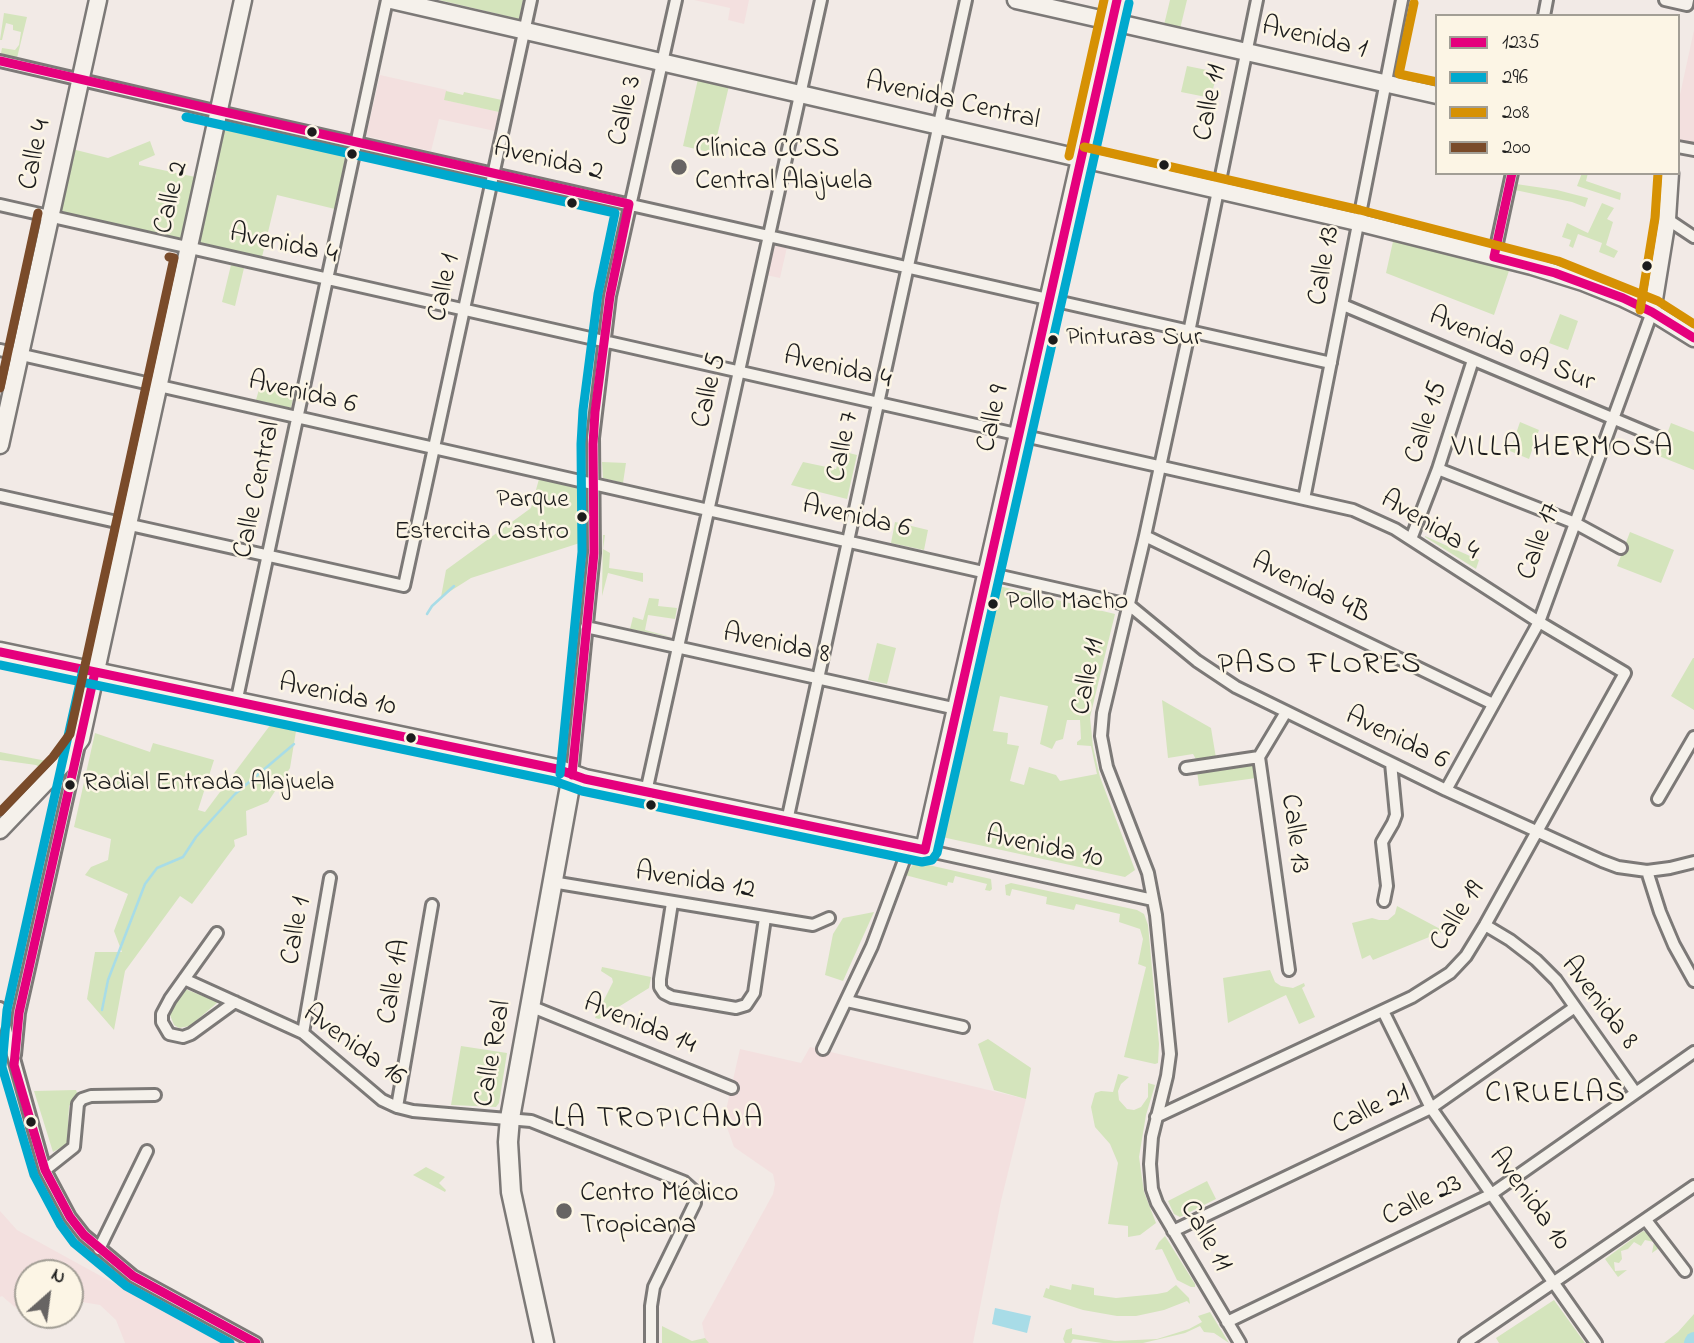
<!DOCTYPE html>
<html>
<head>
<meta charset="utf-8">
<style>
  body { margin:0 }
  #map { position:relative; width:1694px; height:1343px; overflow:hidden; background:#f2eae6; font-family:"Indie Flower",sans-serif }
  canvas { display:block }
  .legend { position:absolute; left:1435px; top:14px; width:245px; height:161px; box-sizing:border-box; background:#fcf5e5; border:2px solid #a29e95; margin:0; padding:9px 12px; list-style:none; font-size:21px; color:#1c1c1c }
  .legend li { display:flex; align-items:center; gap:14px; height:35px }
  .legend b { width:35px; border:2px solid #a29e95 }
  .north { position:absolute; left:14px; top:1259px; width:70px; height:70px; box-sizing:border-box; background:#fcf5e5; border:2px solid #a29e95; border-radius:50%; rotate:28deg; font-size:19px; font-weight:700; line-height:28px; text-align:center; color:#1c1c1c }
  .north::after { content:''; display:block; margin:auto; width:24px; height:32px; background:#676463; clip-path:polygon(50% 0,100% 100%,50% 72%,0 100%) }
</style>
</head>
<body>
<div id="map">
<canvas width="1694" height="1343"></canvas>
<ul class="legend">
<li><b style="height:9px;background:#e5007d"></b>1235</li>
<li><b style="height:9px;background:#00a9ce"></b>296</li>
<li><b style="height:9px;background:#d69104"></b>208</li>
<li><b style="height:9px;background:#7a4b2a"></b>200</li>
</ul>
<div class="north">N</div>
</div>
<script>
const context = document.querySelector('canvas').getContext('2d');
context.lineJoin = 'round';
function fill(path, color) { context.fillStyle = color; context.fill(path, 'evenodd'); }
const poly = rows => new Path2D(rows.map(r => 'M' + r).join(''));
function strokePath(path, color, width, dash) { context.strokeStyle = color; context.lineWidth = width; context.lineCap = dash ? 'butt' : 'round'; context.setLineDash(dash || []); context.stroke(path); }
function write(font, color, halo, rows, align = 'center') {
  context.font = font + ' "Indie Flower",sans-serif'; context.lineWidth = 5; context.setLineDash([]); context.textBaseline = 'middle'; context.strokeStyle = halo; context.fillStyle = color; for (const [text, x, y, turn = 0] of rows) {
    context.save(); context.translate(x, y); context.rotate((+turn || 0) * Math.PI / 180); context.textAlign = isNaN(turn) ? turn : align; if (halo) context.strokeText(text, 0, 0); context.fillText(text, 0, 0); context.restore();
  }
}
fill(poly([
  [694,0,749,0,744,24,728,20,730,8],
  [1694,30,1694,146,1678,143,1678,104],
  [380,75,447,90,445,100,499,112,495,131,439,119,431,151,366,136],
  [775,246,787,247,780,278,766,275,771,251,773,251],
  [810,1047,1026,1099,1001,1201,973,1343,709,1343,705,1338,702,1323,773,1194,775,1184,773,1174,734,1147,724,1119,740,1049,801,1063],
  [0,1211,17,1230,128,1291,132,1290,210,1329,222,1343,125,1343,116,1320,100,1305,82,1302,70,1305,70,1273,28,1273,28,1305,25,1302,17,1305,16,1308,2,1296,0,1297]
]), '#f3e0df');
fill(poly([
  [439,0,523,0,519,19],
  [1170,0,1187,0,1180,29,1164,25],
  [4,13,27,17,17,58,1,53,2,48,15,50,19,45,21,32,13,30,13,25,6,23,2,40,0,40],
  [1187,66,1217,72,1211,98,1181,92],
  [698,79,729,86,713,153,683,146],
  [446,91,463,95,464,92,502,100,499,112,444,100],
  [225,123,347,150,335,209,277,195,262,257,198,242,216,175,214,171],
  [150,141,155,155,139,162,139,165,200,178,182,241,65,213,59,207,72,149,108,158],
  [1582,173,1588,173,1586,181,1621,193,1620,200,1577,186],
  [1516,184,1557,190,1588,198,1585,207,1572,202,1515,190],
  [1602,203,1614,208,1607,219,1613,222,1606,245,1618,251,1614,258,1599,252,1602,243,1578,234,1573,248,1569,246,1571,240,1562,237,1567,223,1588,233],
  [1394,237,1511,265,1494,315,1386,273],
  [231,265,244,268,235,306,222,302],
  [1560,314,1578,321,1568,350,1549,343],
  [260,386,294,394,291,408,256,400],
  [1520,422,1539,430,1529,459,1510,451],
  [1671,423,1694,432,1694,470,1659,456],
  [841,451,857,455,847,499,791,485,803,462,836,469],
  [602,462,626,463,623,483,603,478],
  [539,479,587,490,586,541,471,578,441,597,446,570,531,508],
  [895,522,928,530,924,550,891,543],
  [1630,532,1674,550,1661,583,1617,566],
  [603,535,605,535,603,549,610,553,609,568,643,573,643,582,608,573,602,596],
  [1425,536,1479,560,1476,569,1425,537],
  [999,586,1115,614,1090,717,1093,747,1100,777,1135,870,1125,877,942,837],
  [1000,696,1048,706,1040,744,1052,749,1056,741,1063,739,1067,720,1080,720,1081,739,1077,742,1077,745,1091,746,1097,774,1060,781,1056,775,1029,767,1024,785,1010,781,1019,746,1007,744,1008,733,993,731],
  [649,598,659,599,658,606,677,608,675,619,648,615,645,630,671,637,630,629,633,617,643,620],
  [877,643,896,648,887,684,868,680],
  [1693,658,1694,658,1694,710,1671,696],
  [1162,700,1211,728,1216,758,1197,761,1193,754,1168,758],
  [271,724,296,731,290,768,268,802,246,811,247,835,234,840,235,846,192,904,180,896,125,971,114,1030,87,999,95,952,122,952,114,931,128,894,85,875,91,867,108,860,111,839,74,827,95,733,150,752,153,743,214,760,198,810,205,812],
  [0,752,52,762,43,769,36,765,0,760],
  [1254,763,1256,778,1199,786,1197,771],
  [915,862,991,879,992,889,990,891,985,890,987,884,955,876,953,883,948,882,947,886,905,875],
  [1011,883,1137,910,1144,914,1148,925,1159,1044,1158,1063,1155,1064,1124,1057,1146,967,1138,964,1143,939,1140,929,1119,922,1120,914,1076,904,1074,910,1046,904,1047,897,1012,889,1010,896,1006,895,1005,885],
  [1397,906,1444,931,1373,960,1370,955,1362,959,1352,923,1372,918,1379,920,1388,920,1395,914],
  [874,912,843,981,825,975,833,934,843,918],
  [602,967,651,977,649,988,599,1019,595,1018,613,982,612,978,601,971],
  [1270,970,1275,982,1281,986,1293,988,1304,983,1305,986,1302,988,1315,1017,1299,1024,1286,995,1228,1023,1223,978],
  [185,989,218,1002,190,1026,179,1028,174,1025,170,1015,175,1002],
  [988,1039,1031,1068,1026,1099,994,1090,978,1044],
  [461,1046,507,1053,499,1103,496,1107,451,1105],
  [1118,1074,1129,1077,1121,1084,1118,1091,1119,1100,1127,1109,1134,1110,1141,1107,1148,1097,1148,1083,1155,1085,1146,1115,1139,1157,1144,1192,1156,1223,1140,1235,1128,1237,1128,1226,1108,1224,1118,1163,1110,1144,1095,1127,1091,1107,1095,1093,1101,1091,1113,1092],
  [76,1090,78,1095,69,1106,67,1144,53,1152,34,1091],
  [426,1167,445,1177,439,1183,446,1190,445,1192,413,1175],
  [1207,1181,1216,1199,1180,1217,1174,1214,1168,1201],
  [1643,1231,1649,1233,1659,1248,1652,1253,1654,1242,1645,1240,1641,1246,1634,1242,1628,1249,1621,1251,1622,1259,1619,1263,1614,1262,1615,1271,1627,1270,1618,1277,1605,1259],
  [1165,1236,1195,1284,1195,1287,1191,1287,1177,1280,1162,1249,1155,1250,1159,1242],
  [1072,1284,1094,1288,1094,1295,1116,1298,1157,1294,1167,1292,1176,1285,1189,1298,1190,1304,1187,1301,1164,1310,1136,1316,1117,1316,1083,1310,1043,1297,1046,1288,1049,1289,1050,1285,1071,1290],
  [1554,1300,1585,1343,1499,1343,1496,1338],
  [1210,1312,1229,1343,1214,1333,1204,1332,1200,1326,1185,1333,1143,1343,1103,1343,1073,1339,1071,1343,1065,1343,1063,1339,1066,1330,1072,1328,1072,1334,1115,1341,1157,1339,1189,1329,1202,1322,1198,1316],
  [1694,1314,1694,1343,1664,1343,1678,1332],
  [662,1326,692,1341,705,1338,709,1343,662,1343]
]), '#d4e4bc');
fill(poly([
  [995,1308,1031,1316,1027,1333,992,1324]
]), '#a8dce7');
strokePath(poly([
  [427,614,432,606,454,586],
  [102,1010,108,980,145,884,157,868,183,857,196,837,235,794,294,744]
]), '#a8dce7', 2.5);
strokePath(poly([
  [1693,1343,1694,1341]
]), '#a8dce7', 18);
const street = poly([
  [1665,0,1687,5,1688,0],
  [1544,16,1547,0],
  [0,61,219,112,1331,363],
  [1678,147,1694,150],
  [0,205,1353,510,1395,529,1539,622,1625,673,1485,925,1466,956,1450,973,1412,997,1156,1117],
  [1667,219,1694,237],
  [1494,257,1512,173],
  [1343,305,1662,439],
  [0,350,1129,605,1197,661,1236,687,1446,790,1602,861,1618,867,1647,871,1670,868,1694,862],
  [1438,469,1575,523,1621,548],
  [0,496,404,586,531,0],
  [1304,499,1402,0],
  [1145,536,1493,704],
  [1411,539,1438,469,1473,360],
  [586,627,957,709],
  [236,703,387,0],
  [1286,712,1259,757,1289,970],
  [1186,768,1259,757],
  [572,775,594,553,593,438,610,296,676,0],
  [1446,790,1539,622,1652,312],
  [646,792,821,0],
  [1658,799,1694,737],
  [787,821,966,0],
  [925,850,1153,900],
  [1647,871,1660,912,1674,945,1694,981],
  [552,882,813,925,829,918],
  [1384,901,1387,886,1382,842,1393,823,1396,815,1391,763],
  [672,903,660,979,660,987,664,993,672,997,736,1008,746,1005,754,993,765,918],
  [1485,925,1510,940,1536,960,1556,980,1635,1092],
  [217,933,170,999,162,1014,162,1022,169,1034,183,1037,191,1034,235,1002],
  [184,979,303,1033,382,1100,397,1107,413,1111,531,1121,684,1182,693,1190,695,1203,654,1287,651,1306,651,1343],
  [847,1001,963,1027],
  [530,1006,732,1088],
  [0,1008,45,1170,70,1217,84,1235,133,1276,256,1343],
  [1383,1011,1431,1108,1596,1343],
  [303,1033,330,878],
  [823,1049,872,946,909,847],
  [15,1055,19,1013,79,745],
  [397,1107,432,905],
  [45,1170,74,1147,78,1104,82,1099,91,1096,155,1095],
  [1646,1220,1685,1271],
  [1173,1231,1431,1108,1575,1007],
  [99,1249,147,1151],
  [1227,1322,1490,1195,1694,1052],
  [1240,1343,1157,1203,1152,1189,1150,1164,1152,1137,1167,1076,1170,1054,1156,915,1148,873,1107,767,1101,736,1103,713,1145,536,1187,342,1257,0],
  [1465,1343,1694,1186]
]);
const secondary = poly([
  [391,0,1357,222,1532,266,1583,282,1623,298,1652,312,1694,338],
  [1016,0,1437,95],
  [1652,312,1667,219,1670,173],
  [0,445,98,0],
  [0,830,62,765,81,739,243,0]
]);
const primary = poly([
  [0,652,557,769,585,779,925,850,1117,0],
  [544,1343,511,1192,508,1142,510,1118,572,775]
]);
strokePath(street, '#7c7977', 16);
strokePath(secondary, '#7c7977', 21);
strokePath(primary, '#7c7977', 23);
strokePath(street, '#f5f1eb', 10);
strokePath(secondary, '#f5f1eb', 16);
strokePath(primary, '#f5f1eb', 18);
strokePath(poly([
  [0,61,629,204,610,296,595,412,593,444,594,553,572,775],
  [1512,173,1494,257,1555,273,1623,298,1652,312,1694,338],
  [0,652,557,769,585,779,925,850,1117,0],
  [95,672,19,1013,14,1065,45,1170,70,1217,84,1235,133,1276,256,1343]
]), '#e5007d', 9);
strokePath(poly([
  [186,117,615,213,598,294,583,410,581,444,582,552,560,774],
  [0,665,554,781,582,791,922,862,932,860,937,853,1129,3],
  [83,669,7,1010,2,1067,34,1175,60,1224,74,1243,126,1286,230,1343]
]), '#00a9ce', 9);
strokePath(poly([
  [1414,3,1399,74,1437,82],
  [1084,147,1360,210,1558,261,1658,301,1694,324],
  [1069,156,1104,0],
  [1640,310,1655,218,1658,173]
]), '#d69104', 9);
strokePath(poly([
  [0,388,38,213],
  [0,812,53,757,70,734,174,258,169,257]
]), '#7a4b2a', 9);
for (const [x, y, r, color] of [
  [312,132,6,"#1c1c1c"],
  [352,154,6,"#1c1c1c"],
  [1164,165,6,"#1c1c1c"],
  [679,167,9,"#676463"],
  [572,203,6,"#1c1c1c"],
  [1647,266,6,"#1c1c1c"],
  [1053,340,6,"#1c1c1c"],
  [582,517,6,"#1c1c1c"],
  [993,604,6,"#1c1c1c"],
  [411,738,6,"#1c1c1c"],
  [70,785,6,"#1c1c1c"],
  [651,805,6,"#1c1c1c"],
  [31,1122,6,"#1c1c1c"],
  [564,1211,9,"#676463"]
]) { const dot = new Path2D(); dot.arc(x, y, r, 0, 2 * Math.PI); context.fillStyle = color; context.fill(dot); strokePath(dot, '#fcf5e5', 2.5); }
write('26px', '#1c1c1c', '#fcf5e5', [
  ["Pinturas Sur",1066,340],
  ["Parque",569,502,"right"],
  ["Estercita Castro",569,534,"right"],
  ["Pollo Macho",1006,604],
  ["Radial Entrada Alajuela",83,785]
], 'left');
write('28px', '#1c1c1c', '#fcf5e5', [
  ["Avenida 1",1314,40,13],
  ["Avenida Central",952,103,13],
  ["Calle 11",1212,103,-79],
  ["Calle 3",627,111,-77],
  ["Calle 4",37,155,-78],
  ["Avenida 2",548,162,13],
  ["Calle 2",173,198,-77],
  ["Avenida 4",283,246,12],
  ["Calle 13",1326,266,-80],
  ["Calle 1",446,288,-78],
  ["Avenida 0A Sur",1511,351,23],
  ["Avenida 4",837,370,13],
  ["Calle 5",711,391,-77],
  ["Avenida 6",302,395,13],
  ["Calle 9",995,419,-77],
  ["Calle 15",1428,423,-72],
  ["Calle 7",845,447,-78],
  ["Calle Central",259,490,-78],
  ["Avenida 6",856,519,13],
  ["Avenida 4",1429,527,31],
  ["Calle 17",1541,542,-70],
  ["Avenida 4B",1310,590,26],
  ["Avenida 8",776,646,12],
  ["Calle 11",1090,677,-79],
  ["Avenida 10",337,697,12],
  ["Avenida 6",1396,740,26],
  ["Calle 13",1293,834,82],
  ["Avenida 10",1044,849,12],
  ["Avenida 12",695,883,9],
  ["Calle 19",1459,917,-57],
  ["Calle 1",298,931,-80],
  ["Calle 1A",396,982,-80],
  ["Avenida 8",1598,1004,53],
  ["Avenida 14",639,1026,22],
  ["Avenida 16",353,1047,36],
  ["Calle Real",495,1054,-80],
  ["Calle 21",1372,1111,-26],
  ["Avenida 10",1528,1200,54],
  ["Calle 23",1423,1202,-26],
  ["Calle 11",1204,1237,60]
]);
write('28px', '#1c1c1c', '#fcf5e5', [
  ["Clínica CCSS",695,151],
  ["Central Alajuela",695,183],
  ["Centro Médico",580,1195],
  ["Tropicana",580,1227]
], 'left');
context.letterSpacing = '2px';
write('30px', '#1c1c1c', '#fcf5e5', [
  ["VILLA HERMOSA",1563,450],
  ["PASO FLORES",1320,667],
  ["CIRUELAS",1556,1096],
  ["LA TROPICANA",659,1121]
]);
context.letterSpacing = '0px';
</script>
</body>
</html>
